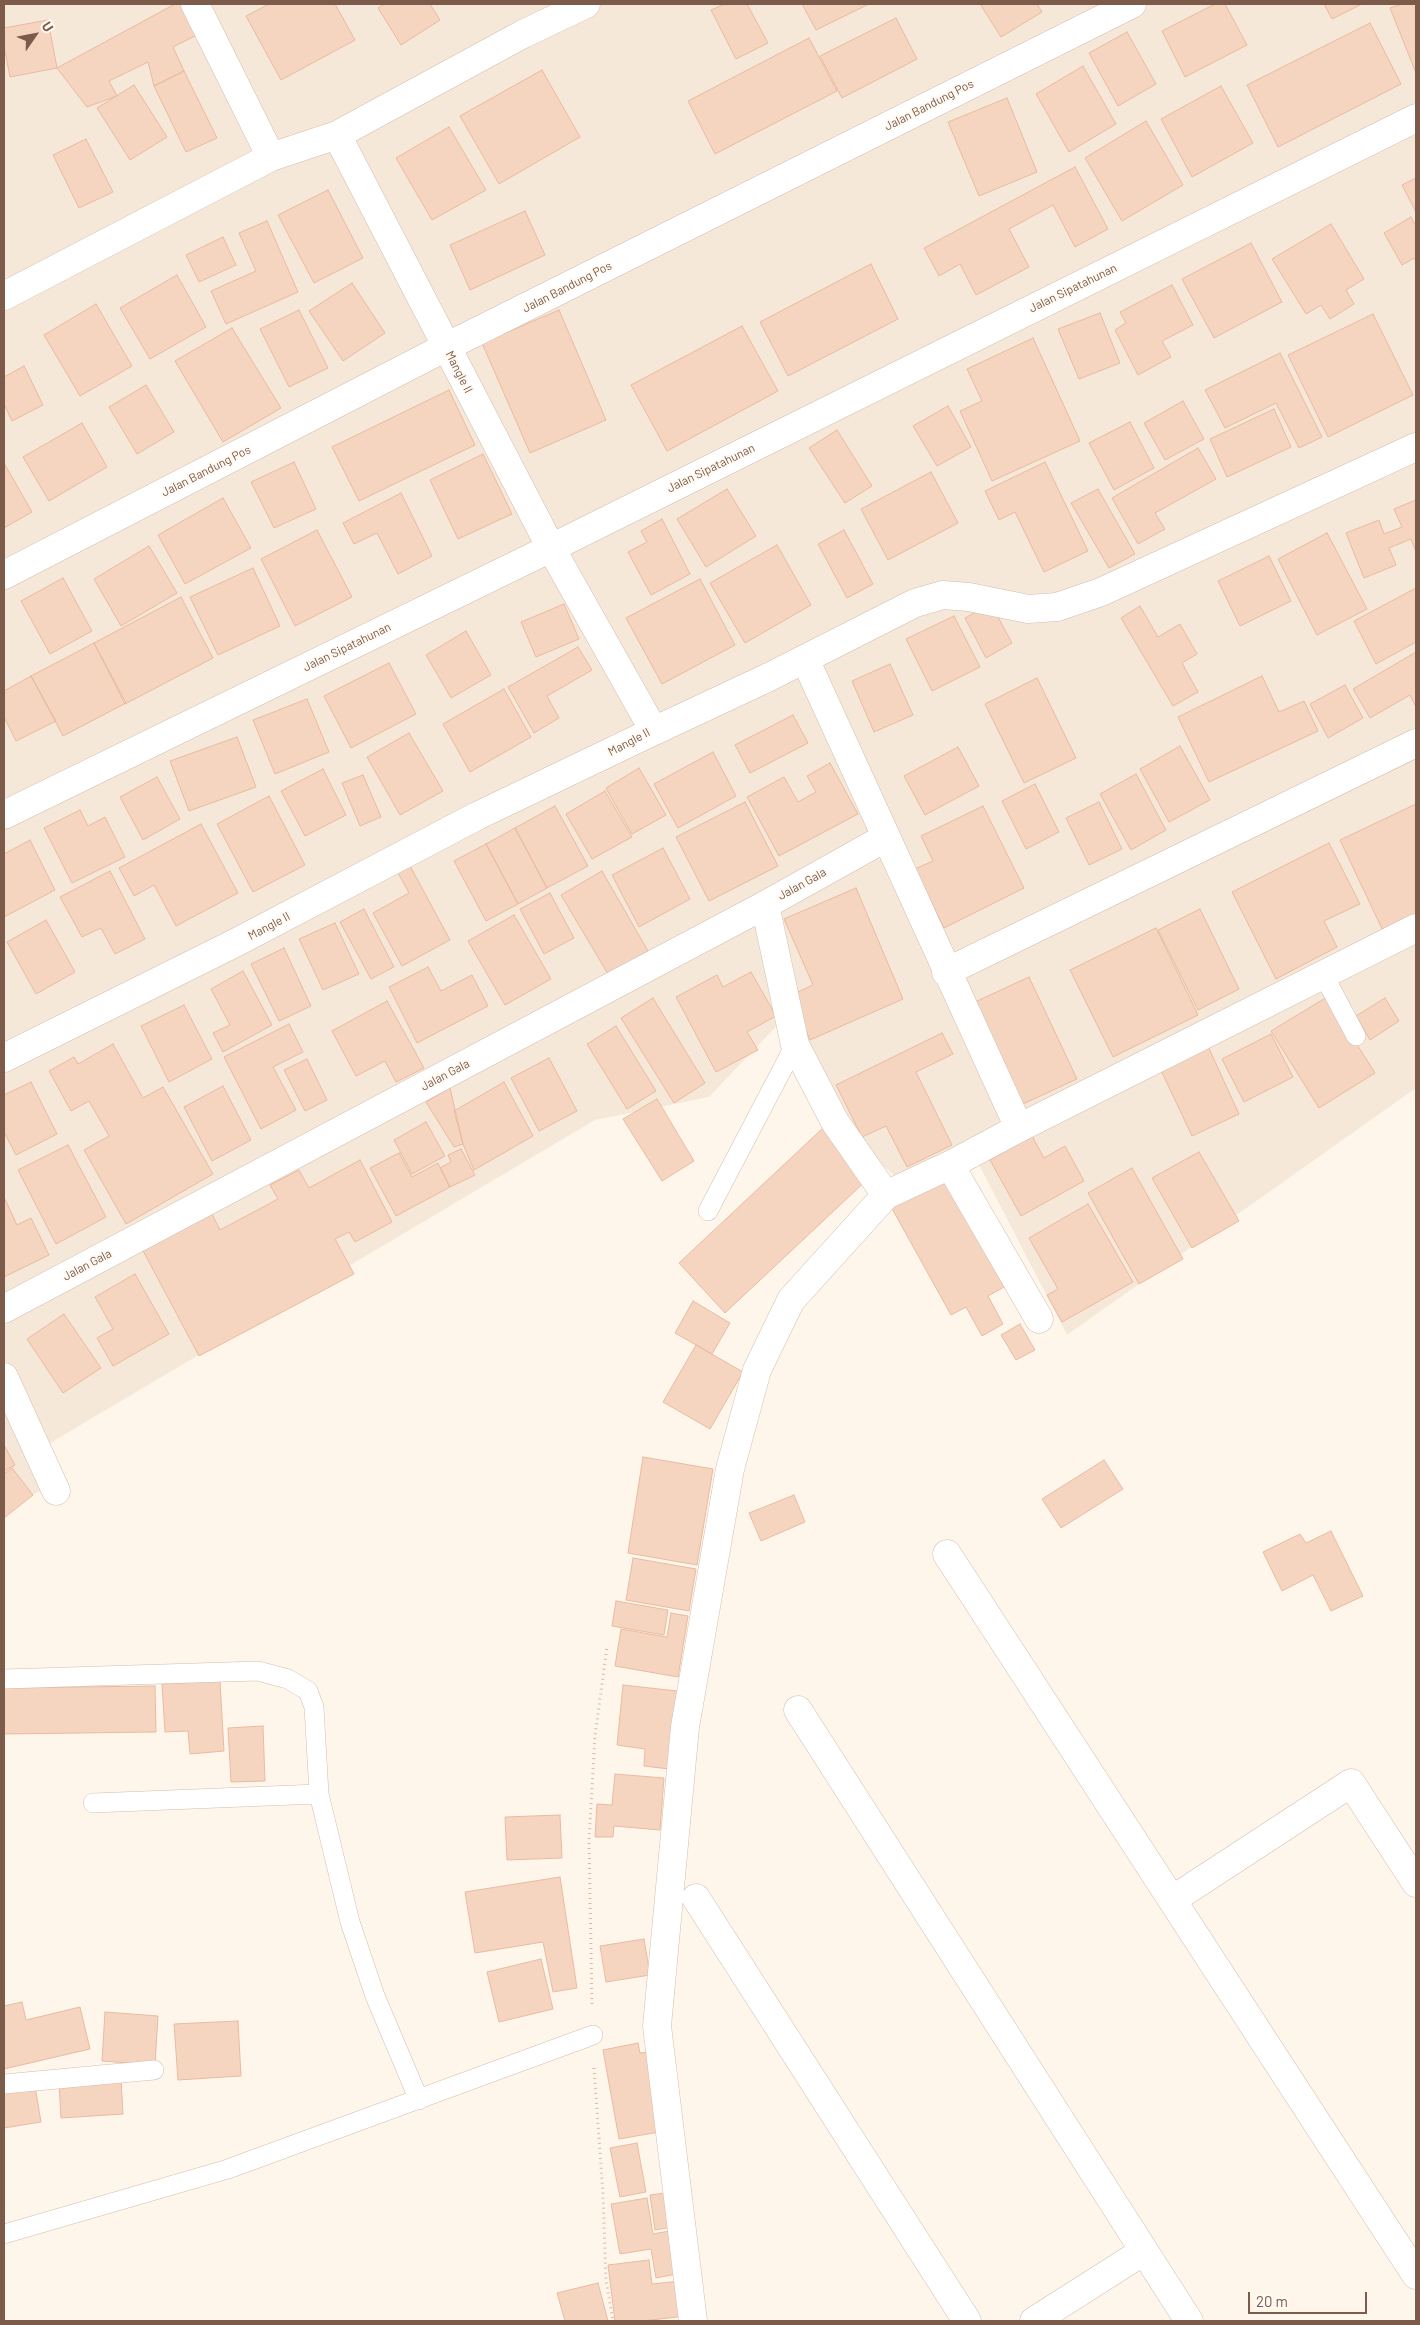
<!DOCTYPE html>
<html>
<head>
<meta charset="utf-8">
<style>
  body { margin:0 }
  #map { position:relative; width:1420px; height:2325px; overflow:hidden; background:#fef6eb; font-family:Barlow,sans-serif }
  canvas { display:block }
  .frame { position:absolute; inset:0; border:5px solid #7c5b4a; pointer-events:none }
  .north { position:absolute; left:10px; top:10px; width:50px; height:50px; -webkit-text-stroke:4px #fffaf3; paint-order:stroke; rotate:57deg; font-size:14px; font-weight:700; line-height:20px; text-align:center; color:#7c5b4a }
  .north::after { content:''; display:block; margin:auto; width:18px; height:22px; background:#7c5b4a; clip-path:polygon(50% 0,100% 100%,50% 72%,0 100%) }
  .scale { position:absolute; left:1248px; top:2292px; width:119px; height:22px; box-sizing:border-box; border:2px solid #7c5b4a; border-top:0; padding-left:6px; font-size:15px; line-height:18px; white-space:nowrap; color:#7c5b4a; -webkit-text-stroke:4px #fffaf3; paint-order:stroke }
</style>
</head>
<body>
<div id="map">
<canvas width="1420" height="2325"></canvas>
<div class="frame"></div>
<div class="north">U</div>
<div class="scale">20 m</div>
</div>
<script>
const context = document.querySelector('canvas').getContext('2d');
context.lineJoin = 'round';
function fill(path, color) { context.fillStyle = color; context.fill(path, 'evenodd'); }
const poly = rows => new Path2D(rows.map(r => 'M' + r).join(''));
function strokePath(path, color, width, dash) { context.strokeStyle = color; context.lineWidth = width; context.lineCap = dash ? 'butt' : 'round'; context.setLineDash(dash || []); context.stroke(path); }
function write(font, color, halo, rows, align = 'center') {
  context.font = font + ' Barlow,sans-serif'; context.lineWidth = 4; context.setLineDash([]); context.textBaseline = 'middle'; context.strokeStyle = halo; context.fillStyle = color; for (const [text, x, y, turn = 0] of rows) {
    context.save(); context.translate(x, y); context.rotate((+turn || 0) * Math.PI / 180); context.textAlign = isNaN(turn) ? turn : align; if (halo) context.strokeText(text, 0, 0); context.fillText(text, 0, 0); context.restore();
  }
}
fill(poly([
  [4,4,1416,4,1416,1088,1067,1335,973,1153,895,1176,851,1138,787,1015,709,1097,595,1120,40,1449,59,1482,4,1509]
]), '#f6e8d8');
const building = poly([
  [175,4,182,4,197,35,173,47,184,71,154,86,148,62,109,81,117,96,87,107,57,68,175,4],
  [269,4,335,4,355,40,281,80,246,16,269,4],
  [385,4,430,4,440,20,401,45,378,8,385,4],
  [725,4,747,4,768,43,736,59,711,10,725,4],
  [802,4,869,4,816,30,802,4],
  [980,4,1037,4,1042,12,1001,37,980,4],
  [1215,4,1225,4,1247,45,1185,77,1162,31,1215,4],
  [1324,4,1362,4,1332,19,1324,4],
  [1402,4,1416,4,1416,73,1390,8,1402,4],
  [896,18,917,59,842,98,820,56,896,18],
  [48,20,57,68,10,77,4,46,4,28,48,20],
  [1370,23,1401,84,1278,147,1247,85,1370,23],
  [1127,32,1156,84,1118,106,1089,53,1127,32],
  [809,38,837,91,715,154,688,101,809,38],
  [1083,66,1116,124,1069,152,1036,94,1083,66],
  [542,70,580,137,499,184,460,116,542,70],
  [184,71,217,138,186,152,154,86,184,71],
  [134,85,167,137,130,160,97,108,134,85],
  [1221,86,1253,143,1192,177,1161,119,1221,86],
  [1007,98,1037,172,979,196,948,122,1007,98],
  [1146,121,1183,185,1122,221,1085,158,1146,121],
  [449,127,486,190,432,220,396,158,449,127],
  [86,139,113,192,79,208,53,155,86,139],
  [1075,167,1108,229,1075,247,1053,205,1009,229,1029,267,976,295,960,264,939,276,924,248,1075,167],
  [1416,178,1416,212,1402,185,1416,178],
  [328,190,363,258,314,283,278,215,328,190],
  [525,211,545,255,470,290,450,245,525,211],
  [1411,217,1416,226,1416,261,1414,258,1402,265,1384,233,1411,217],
  [267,221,298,292,226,324,211,291,256,271,239,233,267,221],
  [1331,224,1364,279,1346,290,1354,304,1330,319,1321,305,1306,314,1272,259,1331,224],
  [223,237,236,265,199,282,186,255,223,237],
  [1251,243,1282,302,1214,338,1182,279,1251,243],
  [871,264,898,319,788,376,760,322,871,264],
  [177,275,206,327,150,359,120,308,177,275],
  [352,283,385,333,343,361,309,311,352,283],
  [1172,285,1193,325,1162,341,1171,357,1138,375,1115,330,1126,323,1120,312,1172,285],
  [96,304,132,366,80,396,44,335,96,304],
  [299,310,328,368,289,387,260,329,299,310],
  [559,310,606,420,530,453,482,343,559,310],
  [1100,313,1120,363,1079,379,1058,329,1100,313],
  [1373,314,1413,395,1328,437,1288,355,1373,314],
  [742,326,778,391,667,451,631,385,742,326],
  [232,328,281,408,223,442,175,361,232,328],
  [1033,338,1080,441,992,481,960,411,982,401,967,369,1033,338],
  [1280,353,1322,437,1299,448,1276,403,1225,428,1205,390,1280,353],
  [24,366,43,405,12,421,4,404,4,377,24,366],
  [146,385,174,432,137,454,109,407,146,385],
  [449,390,475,445,359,501,332,447,449,390],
  [1183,401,1204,439,1165,460,1144,423,1183,401],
  [948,406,971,447,937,466,913,426,948,406],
  [1274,409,1291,447,1227,477,1210,439,1274,409],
  [1130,422,1154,468,1114,490,1089,443,1130,422],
  [82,423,107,467,49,501,23,457,82,423],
  [837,430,872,486,845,503,809,448,837,430],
  [1198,448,1216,479,1155,513,1165,529,1138,544,1112,498,1198,448],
  [483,454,512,514,458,539,430,480,483,454],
  [294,462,316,509,274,528,251,482,294,462],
  [1045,462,1088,551,1044,572,1015,512,999,520,985,491,1045,462],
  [4,463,32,512,4,528,4,463],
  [931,472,958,523,888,560,861,509,931,472],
  [727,489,756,536,706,567,677,519,727,489],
  [1098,489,1135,554,1109,568,1071,503,1098,489],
  [401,493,432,556,398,574,377,533,354,544,343,523,401,493],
  [223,498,251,548,185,584,158,535,223,498],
  [1416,500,1416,552,1411,539,1389,548,1396,565,1364,578,1346,533,1379,520,1384,534,1402,527,1394,509,1416,500],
  [662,519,690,574,651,595,628,552,647,542,641,531,662,519],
  [317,530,352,597,295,626,261,559,317,530],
  [844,530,873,584,847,598,818,544,844,530],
  [1327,533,1367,609,1317,635,1278,559,1327,533],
  [777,545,811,605,745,643,710,583,777,545],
  [149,546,177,593,121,626,94,579,149,546],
  [1269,556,1291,601,1240,626,1218,581,1269,556],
  [253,568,280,626,218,655,190,597,253,568],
  [63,578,92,631,50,654,21,601,63,578],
  [700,579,735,645,662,684,626,618,700,579],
  [1416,588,1416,642,1376,664,1354,621,1416,588],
  [181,597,213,658,125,704,94,643,181,597],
  [564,604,579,639,536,657,521,622,564,604],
  [991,604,1012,643,986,658,965,618,991,604],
  [1140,606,1158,637,1180,624,1197,654,1182,663,1198,692,1173,706,1121,618,1140,606],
  [954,616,980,667,932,691,906,639,954,616],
  [466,631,491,675,451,698,426,655,466,631],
  [94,643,126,703,63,736,31,676,94,643],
  [578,647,592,670,547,696,559,718,534,733,508,687,578,647],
  [1416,652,1416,707,1410,695,1370,718,1353,689,1416,652],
  [389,663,416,714,351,748,324,696,389,663],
  [890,664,913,715,874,732,852,681,890,664],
  [31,676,56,721,16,741,4,717,4,691,31,676],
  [1262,676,1279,712,1304,701,1318,731,1209,782,1178,717,1262,676],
  [1037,678,1076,758,1024,783,985,704,1037,678],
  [1345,685,1363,718,1328,738,1310,704,1345,685],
  [504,689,531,737,470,772,443,724,504,689],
  [307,699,329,752,275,774,253,720,307,699],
  [793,715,808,743,750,773,735,745,793,715],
  [409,733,443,791,400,815,367,757,409,733],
  [237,737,256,787,189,811,170,761,237,737],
  [1180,746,1210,800,1169,822,1140,769,1180,746],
  [958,747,979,786,925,815,904,776,958,747],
  [713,752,736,796,678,828,654,784,713,752],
  [830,763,858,814,779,856,747,797,784,777,798,802,816,792,807,776,830,763],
  [639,768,666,815,632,834,606,788,639,768],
  [323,769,346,815,305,836,281,791,323,769],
  [1136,774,1166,830,1131,850,1100,794,1136,774],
  [363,775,381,817,360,826,342,783,363,775],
  [157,777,180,819,143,840,120,797,157,777],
  [1035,784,1059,832,1026,849,1002,801,1035,784],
  [605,791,632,837,592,859,566,814,605,791],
  [269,796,305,865,253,892,217,824,269,796],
  [745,802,778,866,709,901,676,837,745,802],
  [1099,802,1122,849,1089,865,1066,818,1099,802],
  [1416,804,1416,917,1384,933,1340,840,1416,804],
  [555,806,588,866,547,888,515,828,555,806],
  [983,806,1024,888,944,928,915,869,933,861,921,836,983,806],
  [80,810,88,826,105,817,125,857,72,883,44,828,80,810],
  [201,824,238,893,176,926,154,885,134,896,119,868,201,824],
  [515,828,547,888,518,904,486,844,515,828],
  [30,840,55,890,4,917,4,854,30,840],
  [1329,843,1360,904,1324,921,1337,947,1276,979,1232,892,1329,843],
  [486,844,518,904,486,921,454,861,486,844],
  [663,848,690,899,639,927,612,875,663,848],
  [409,864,450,940,402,966,373,913,409,893,397,871,409,864],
  [110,871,145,939,115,954,101,928,82,937,60,897,110,871],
  [602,871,648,951,608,974,561,895,602,871],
  [856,888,903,999,810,1040,791,995,813,985,784,919,856,888],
  [550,893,574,938,544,954,520,909,550,893],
  [364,909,394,967,371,979,340,922,364,909],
  [1200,909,1239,989,1198,1010,1158,930,1200,909],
  [514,915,551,979,505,1005,468,941,514,915],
  [46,920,75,972,36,994,7,942,46,920],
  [335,923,359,974,323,990,299,939,335,923],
  [1156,928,1198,1015,1113,1057,1070,970,1156,928],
  [284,948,311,1006,279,1021,251,964,284,948],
  [428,967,441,991,472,975,488,1006,417,1043,389,987,428,967],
  [243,971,272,1025,223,1052,213,1033,230,1025,211,989,243,971],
  [751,972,776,1016,747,1032,758,1050,716,1072,676,997,717,975,723,987,751,972],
  [1029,977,1077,1079,1023,1104,975,1002,1029,977],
  [1327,997,1375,1073,1319,1108,1271,1031,1327,997],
  [653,998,705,1083,674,1103,621,1018,653,998],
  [1385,998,1399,1021,1370,1040,1356,1016,1385,998],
  [387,1001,424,1068,396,1082,385,1061,356,1076,332,1031,387,1001],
  [184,1005,212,1059,169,1082,141,1026,184,1005],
  [289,1024,303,1052,273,1067,296,1110,261,1129,224,1057,289,1024],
  [616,1026,656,1091,627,1109,587,1044,616,1026],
  [942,1033,953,1054,916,1072,952,1145,907,1167,886,1126,862,1137,836,1085,942,1033],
  [1271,1034,1293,1077,1244,1102,1222,1059,1271,1034],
  [1206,1042,1239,1114,1192,1136,1158,1064,1206,1042],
  [113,1044,143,1098,163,1087,213,1174,126,1224,84,1150,109,1136,89,1101,71,1111,49,1071,74,1057,78,1064,113,1044],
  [549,1058,577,1111,539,1131,511,1078,549,1058],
  [307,1059,327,1100,305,1111,284,1070,307,1059],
  [31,1082,57,1134,16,1155,4,1132,4,1095,31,1082],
  [504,1082,533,1136,474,1170,463,1144,454,1111,504,1082],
  [223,1086,251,1140,212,1161,184,1107,223,1086],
  [450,1088,463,1144,454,1147,426,1102,450,1088],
  [657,1099,694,1161,662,1181,623,1119,657,1099],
  [426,1122,445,1156,412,1174,394,1140,426,1122],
  [824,1127,871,1176,725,1313,679,1263,824,1127],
  [1032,1136,1044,1158,1065,1146,1084,1181,1021,1216,990,1160,1032,1136],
  [68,1145,106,1217,56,1244,18,1170,68,1145],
  [461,1149,475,1175,450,1187,440,1168,451,1162,448,1155,461,1149],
  [1199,1152,1239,1221,1192,1248,1152,1178,1199,1152],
  [399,1153,412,1177,438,1163,450,1187,396,1216,370,1168,399,1153],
  [360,1160,392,1222,355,1242,349,1232,335,1239,354,1274,199,1356,140,1245,209,1208,220,1230,278,1199,270,1185,299,1170,309,1188,360,1160],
  [1132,1168,1183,1259,1139,1284,1088,1193,1132,1168],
  [943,1176,1004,1287,988,1296,1003,1324,982,1336,966,1307,951,1315,890,1205,943,1176],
  [4,1197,17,1225,31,1218,49,1255,4,1277,4,1197],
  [1088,1204,1133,1282,1062,1322,1047,1295,1058,1289,1029,1238,1088,1204],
  [135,1274,169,1334,113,1366,97,1338,113,1329,95,1297,135,1274],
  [693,1301,730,1323,712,1354,675,1333,693,1301],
  [64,1314,101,1368,63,1393,27,1339,64,1314],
  [1020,1324,1035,1350,1016,1360,1001,1335,1020,1324],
  [696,1345,743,1372,710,1429,663,1402,696,1345],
  [4,1445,15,1465,4,1471,4,1445],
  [643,1457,713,1469,697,1565,628,1553,643,1457],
  [1104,1460,1123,1489,1061,1528,1042,1499,1104,1460],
  [12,1468,33,1495,4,1518,4,1474,12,1468],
  [794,1495,805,1522,761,1541,749,1513,794,1495],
  [1331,1531,1363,1596,1331,1611,1313,1575,1282,1591,1263,1552,1300,1534,1306,1543,1331,1531],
  [633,1558,696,1569,689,1611,626,1600,633,1558],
  [616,1601,668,1610,664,1635,612,1626,616,1601],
  [671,1613,688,1616,678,1677,615,1666,621,1629,667,1637,671,1613],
  [220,1681,224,1751,190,1754,188,1731,165,1732,162,1684,220,1681],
  [623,1685,677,1691,669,1769,644,1766,645,1749,617,1745,623,1685],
  [155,1686,156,1732,4,1734,4,1688,155,1686],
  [263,1726,265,1781,231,1782,228,1728,263,1726],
  [615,1774,664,1778,660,1830,614,1826,613,1837,595,1837,597,1804,612,1805,615,1774],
  [560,1815,562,1858,507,1860,505,1817,560,1815],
  [560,1877,577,1988,553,1992,543,1942,475,1953,465,1892,560,1877],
  [644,1939,650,1975,606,1982,600,1946,644,1939],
  [541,1959,553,2009,499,2022,487,1972,541,1959],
  [22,2002,26,2020,80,2007,90,2049,4,2069,4,2006,22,2002],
  [105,2012,158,2016,155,2065,102,2061,105,2012],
  [238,2021,241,2076,178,2080,174,2024,238,2021],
  [638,2043,640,2053,651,2052,665,2131,619,2139,603,2050,638,2043],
  [121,2080,123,2114,61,2118,59,2084,121,2080],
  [35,2086,41,2122,4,2128,4,2091,35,2086],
  [637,2143,646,2192,620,2197,610,2148,637,2143],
  [673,2192,678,2226,655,2230,650,2195,673,2192],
  [647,2198,653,2234,675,2230,682,2273,656,2278,651,2249,620,2254,611,2204,647,2198],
  [649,2260,652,2284,681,2281,686,2316,642,2321,615,2321,608,2265,649,2260],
  [598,2283,608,2321,565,2321,557,2293,598,2283]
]);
fill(building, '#f6d5c0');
strokePath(building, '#eaba9f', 1);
const lane = poly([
  [1323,974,1356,1036],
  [708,1211,795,1045],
  [4,1679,258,1671,288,1679,308,1691,314,1707,319,1794],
  [93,1803,319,1794,350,1922,375,1996,419,2100],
  [4,2084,154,2070],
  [4,2234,228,2169,593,2035]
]);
const street = poly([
  [195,4,271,157],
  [4,296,271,157,337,135,523,34,586,4],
  [4,575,446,347,1132,4],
  [805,659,1019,1128,1416,928],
  [654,731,769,677,915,603,943,595,969,597,1028,609,1057,607,1101,592,1416,447],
  [4,815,551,548,1416,118],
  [765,905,795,1045,835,1122,886,1195],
  [946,972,1416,743],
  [4,1058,237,942,477,816,654,731,551,548,337,135],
  [1019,1128,950,1165,1039,1319],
  [4,1309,765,905,885,838],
  [4,1377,56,1491],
  [947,1554,1416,2275],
  [798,1710,1189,2321],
  [696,1898,967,2321],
  [1172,1900,1351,1783,1416,1883],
  [693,2321,657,2026,685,1727,730,1469,757,1370,791,1300,886,1195,950,1165],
  [1034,2321,1144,2251]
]);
strokePath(lane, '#d3bdae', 20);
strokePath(street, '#d3bdae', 29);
strokePath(poly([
  [592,2004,589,1841,595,1736,607,1647],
  [594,2068,603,2194,606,2281,613,2321]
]), '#dcb8a2', 3, [1, 4]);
strokePath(lane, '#fff', 19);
strokePath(street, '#fff', 28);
write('12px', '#7c5b4a', '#fffaf3', [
  ["Jalan Bandung Pos",929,105,-27],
  ["Jalan Bandung Pos",567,287,-27],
  ["Jalan Sipatahunan",1073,288,-26],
  ["Mangle II",459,372,63],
  ["Jalan Sipatahunan",711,468,-26],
  ["Jalan Bandung Pos",206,471,-27],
  ["Jalan Sipatahunan",347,647,-26],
  ["Mangle II",629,742,-28],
  ["Jalan Gala",802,884,-29],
  ["Mangle II",269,926,-28],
  ["Jalan Gala",445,1075,-28],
  ["Jalan Gala",87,1265,-28]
]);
</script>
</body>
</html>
